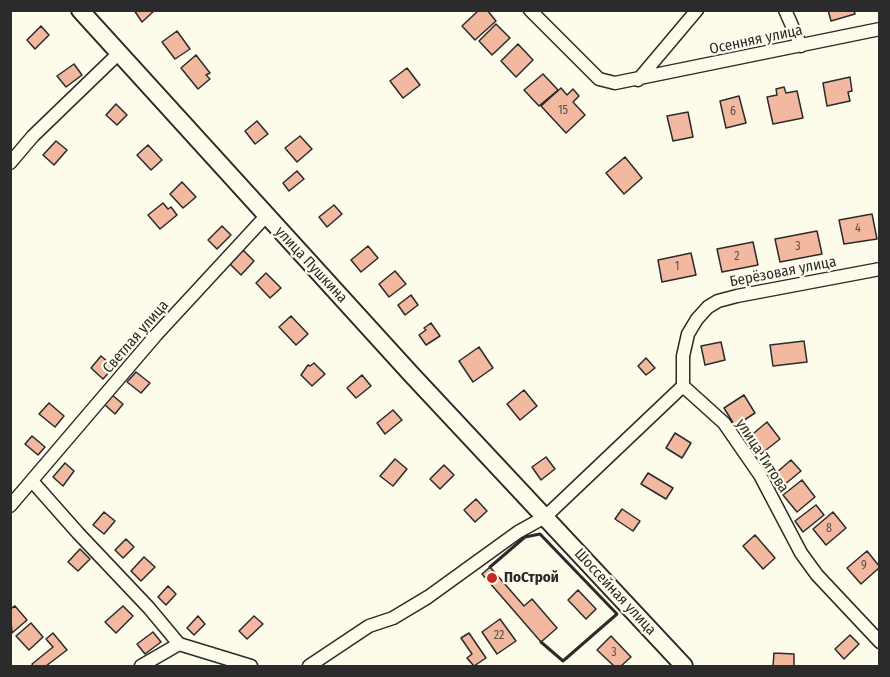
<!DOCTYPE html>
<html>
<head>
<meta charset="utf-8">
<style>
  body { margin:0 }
  #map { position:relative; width:890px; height:677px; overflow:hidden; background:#fdfbea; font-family:"Fira Sans Condensed",sans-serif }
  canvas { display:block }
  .frame { position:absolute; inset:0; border:12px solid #2b2b2b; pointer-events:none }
</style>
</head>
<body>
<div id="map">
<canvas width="890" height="677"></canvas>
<div class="frame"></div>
</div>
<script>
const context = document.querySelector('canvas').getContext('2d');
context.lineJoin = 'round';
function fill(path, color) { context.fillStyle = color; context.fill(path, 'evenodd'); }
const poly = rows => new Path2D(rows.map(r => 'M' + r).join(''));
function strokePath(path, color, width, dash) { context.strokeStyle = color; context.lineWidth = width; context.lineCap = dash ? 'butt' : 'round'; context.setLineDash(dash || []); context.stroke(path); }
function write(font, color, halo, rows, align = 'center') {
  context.font = font + ' "Fira Sans Condensed",sans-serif'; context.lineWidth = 4.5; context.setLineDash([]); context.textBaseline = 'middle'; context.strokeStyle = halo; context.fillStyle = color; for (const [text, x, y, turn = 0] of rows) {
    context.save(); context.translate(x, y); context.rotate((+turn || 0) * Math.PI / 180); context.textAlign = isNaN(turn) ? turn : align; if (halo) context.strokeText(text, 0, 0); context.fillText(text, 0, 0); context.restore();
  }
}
const building = poly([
  [134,10,155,10,142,22,134,10],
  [479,10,487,10,496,21,475,40,462,26,479,10],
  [828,10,854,10,855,14,831,21,828,10],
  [496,24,510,38,492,55,479,41,496,24],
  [41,26,49,35,35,49,27,40,41,26],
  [177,31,190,49,175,59,162,42,177,31],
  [518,44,533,60,516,77,501,61,518,44],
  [196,55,210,73,206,75,210,79,198,89,181,68,196,55],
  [74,64,82,75,66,87,57,76,74,64],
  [407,68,420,85,403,98,390,81,407,68],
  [543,74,558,90,539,106,524,90,543,74],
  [850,77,852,91,848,92,850,101,827,106,823,83,850,77],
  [784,87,786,93,797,91,803,118,773,124,767,97,777,95,776,89,784,87],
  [561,88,567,95,573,89,579,96,573,102,585,115,566,133,541,106,561,88],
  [739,96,746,123,726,128,720,101,739,96],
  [116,104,127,115,117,125,106,115,116,104],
  [688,112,693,137,673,141,667,116,688,112],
  [257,121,268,134,255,144,245,131,257,121],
  [300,136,312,149,297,162,285,148,300,136],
  [56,141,67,150,54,165,43,155,56,141],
  [148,145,162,160,151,170,137,155,148,145],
  [625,157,642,178,624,194,606,173,625,157],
  [297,171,304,179,289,191,283,183,297,171],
  [182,182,196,197,183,208,170,194,182,182],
  [163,203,168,209,171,207,177,215,160,229,148,215,163,203],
  [334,205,342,214,327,227,319,217,334,205],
  [872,214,877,239,844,244,839,220,872,214],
  [222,226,231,235,217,249,208,240,222,226],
  [817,231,822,254,780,262,775,239,817,231],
  [753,242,758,265,722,272,717,249,753,242],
  [368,246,378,258,361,272,351,260,368,246],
  [243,250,254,261,241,275,230,264,243,250],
  [691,253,696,275,662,282,658,260,691,253],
  [395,271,406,284,389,297,379,284,395,271],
  [266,273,281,288,270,298,256,283,266,273],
  [411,295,418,305,405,315,398,305,411,295],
  [291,316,308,334,296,345,279,327,291,316],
  [431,323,440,336,426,345,419,335,426,330,424,328,431,323],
  [804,341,807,362,773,366,770,345,804,341],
  [721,342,725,360,705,365,701,346,721,342],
  [479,347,493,368,473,382,459,361,479,347],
  [101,356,114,367,103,379,91,368,101,356],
  [646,358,655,368,646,375,638,366,646,358],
  [314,363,325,374,312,386,301,375,308,365,310,366,314,363],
  [136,372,150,383,141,393,127,382,136,372],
  [362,375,371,386,356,398,347,388,362,375],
  [524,390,537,406,520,420,507,404,524,390],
  [112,395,123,404,115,414,104,404,112,395],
  [744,395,755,413,735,426,724,408,744,395],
  [49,403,64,416,55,427,39,414,49,403],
  [393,410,402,420,385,434,377,423,393,410],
  [767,422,780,439,761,454,748,438,767,422],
  [675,433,691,443,682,458,666,448,675,433],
  [32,436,45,447,38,455,25,444,32,436],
  [546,457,555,469,541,480,532,467,546,457],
  [395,459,407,469,393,486,380,476,395,459],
  [791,460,801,471,778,490,769,479,791,460],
  [65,463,74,471,63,486,53,477,65,463],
  [444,465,454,475,440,489,430,479,444,465],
  [648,473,673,488,666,499,641,484,648,473],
  [802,480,815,497,797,512,783,495,802,480],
  [476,499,487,511,475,522,464,510,476,499],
  [816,505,824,515,803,532,795,521,816,505],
  [622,509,640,521,633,531,615,519,622,509],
  [104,512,115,521,104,534,93,525,104,512],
  [833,512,846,528,826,545,813,529,833,512],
  [755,535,775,558,763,569,743,546,755,535],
  [126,539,134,547,123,558,115,550,126,539],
  [80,549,90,559,78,571,68,562,80,549],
  [867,551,880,567,861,584,847,568,867,551],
  [144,557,155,567,141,581,131,571,144,557],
  [490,567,524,606,532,599,557,628,541,642,482,574,490,567],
  [168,586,176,594,166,605,158,597,168,586],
  [578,590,596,609,586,619,568,600,578,590],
  [15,606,27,620,12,633,10,609,15,606],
  [123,606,133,616,116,633,105,622,123,606],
  [198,616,205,624,194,635,187,628,198,616],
  [254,616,263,624,247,639,239,631,254,616],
  [500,619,516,641,497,654,482,632,500,619],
  [31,623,43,637,29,650,16,636,31,623],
  [153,632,161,642,145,654,137,644,153,632],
  [53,633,67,650,46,666,33,666,32,664,53,647,46,639,53,633],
  [469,633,486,658,474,666,467,658,472,654,461,638,469,633],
  [850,635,859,644,844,659,835,649,850,635],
  [611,636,631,657,621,666,614,666,597,650,611,636],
  [774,653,794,654,794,666,773,666,774,653]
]);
fill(building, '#f2b8a0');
strokePath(building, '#2b2b2b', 1.5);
const minor = poly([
  [530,10,599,79,615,83,880,29],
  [785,10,801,46],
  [638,80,697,10],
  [10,163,33,136,118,54],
  [683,386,683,356,688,334,697,319,708,307,718,301,737,296,880,269],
  [32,481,78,533,149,608,179,644,251,666],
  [10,506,156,335,266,216],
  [141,666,179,644],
  [309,666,369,626,393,618,428,597,518,532,545,517,683,386,724,423,760,475,801,553,817,575,880,642]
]);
const secondary = poly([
  [80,10,411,374,684,666]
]);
strokePath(minor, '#2b2b2b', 15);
strokePath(secondary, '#2b2b2b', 20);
strokePath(minor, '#fdfbea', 12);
strokePath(secondary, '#fdfbea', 16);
strokePath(poly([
  [490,567,525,537,540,534,617,614,563,661,541,642]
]), '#2b2b2b', 3);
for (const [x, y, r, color] of [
  [492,578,6,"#c62828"]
]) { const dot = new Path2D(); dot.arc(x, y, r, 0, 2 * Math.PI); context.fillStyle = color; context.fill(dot); strokePath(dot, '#fdfbea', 2); }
write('12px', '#5d4e48', null, [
  ["15",563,111],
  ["6",733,112],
  ["4",858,229],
  ["3",798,247],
  ["2",737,257],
  ["1",677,267],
  ["8",829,529],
  ["9",864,566],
  ["22",499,636],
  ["3",614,653]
]);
write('15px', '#2b2b2b', '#fdfbea', [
  ["Осенняя улица",756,40,-12],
  ["улица Пушкина",311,265,47],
  ["Берёзовая улица",783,272,-11],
  ["Светлая улица",136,337,-49],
  ["улица Титова",762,456,57],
  ["Шоссейная улица",615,592,47]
]);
write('bold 15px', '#2b2b2b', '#fdfbea', [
  ["ПоСтрой",504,578]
], 'left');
</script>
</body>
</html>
